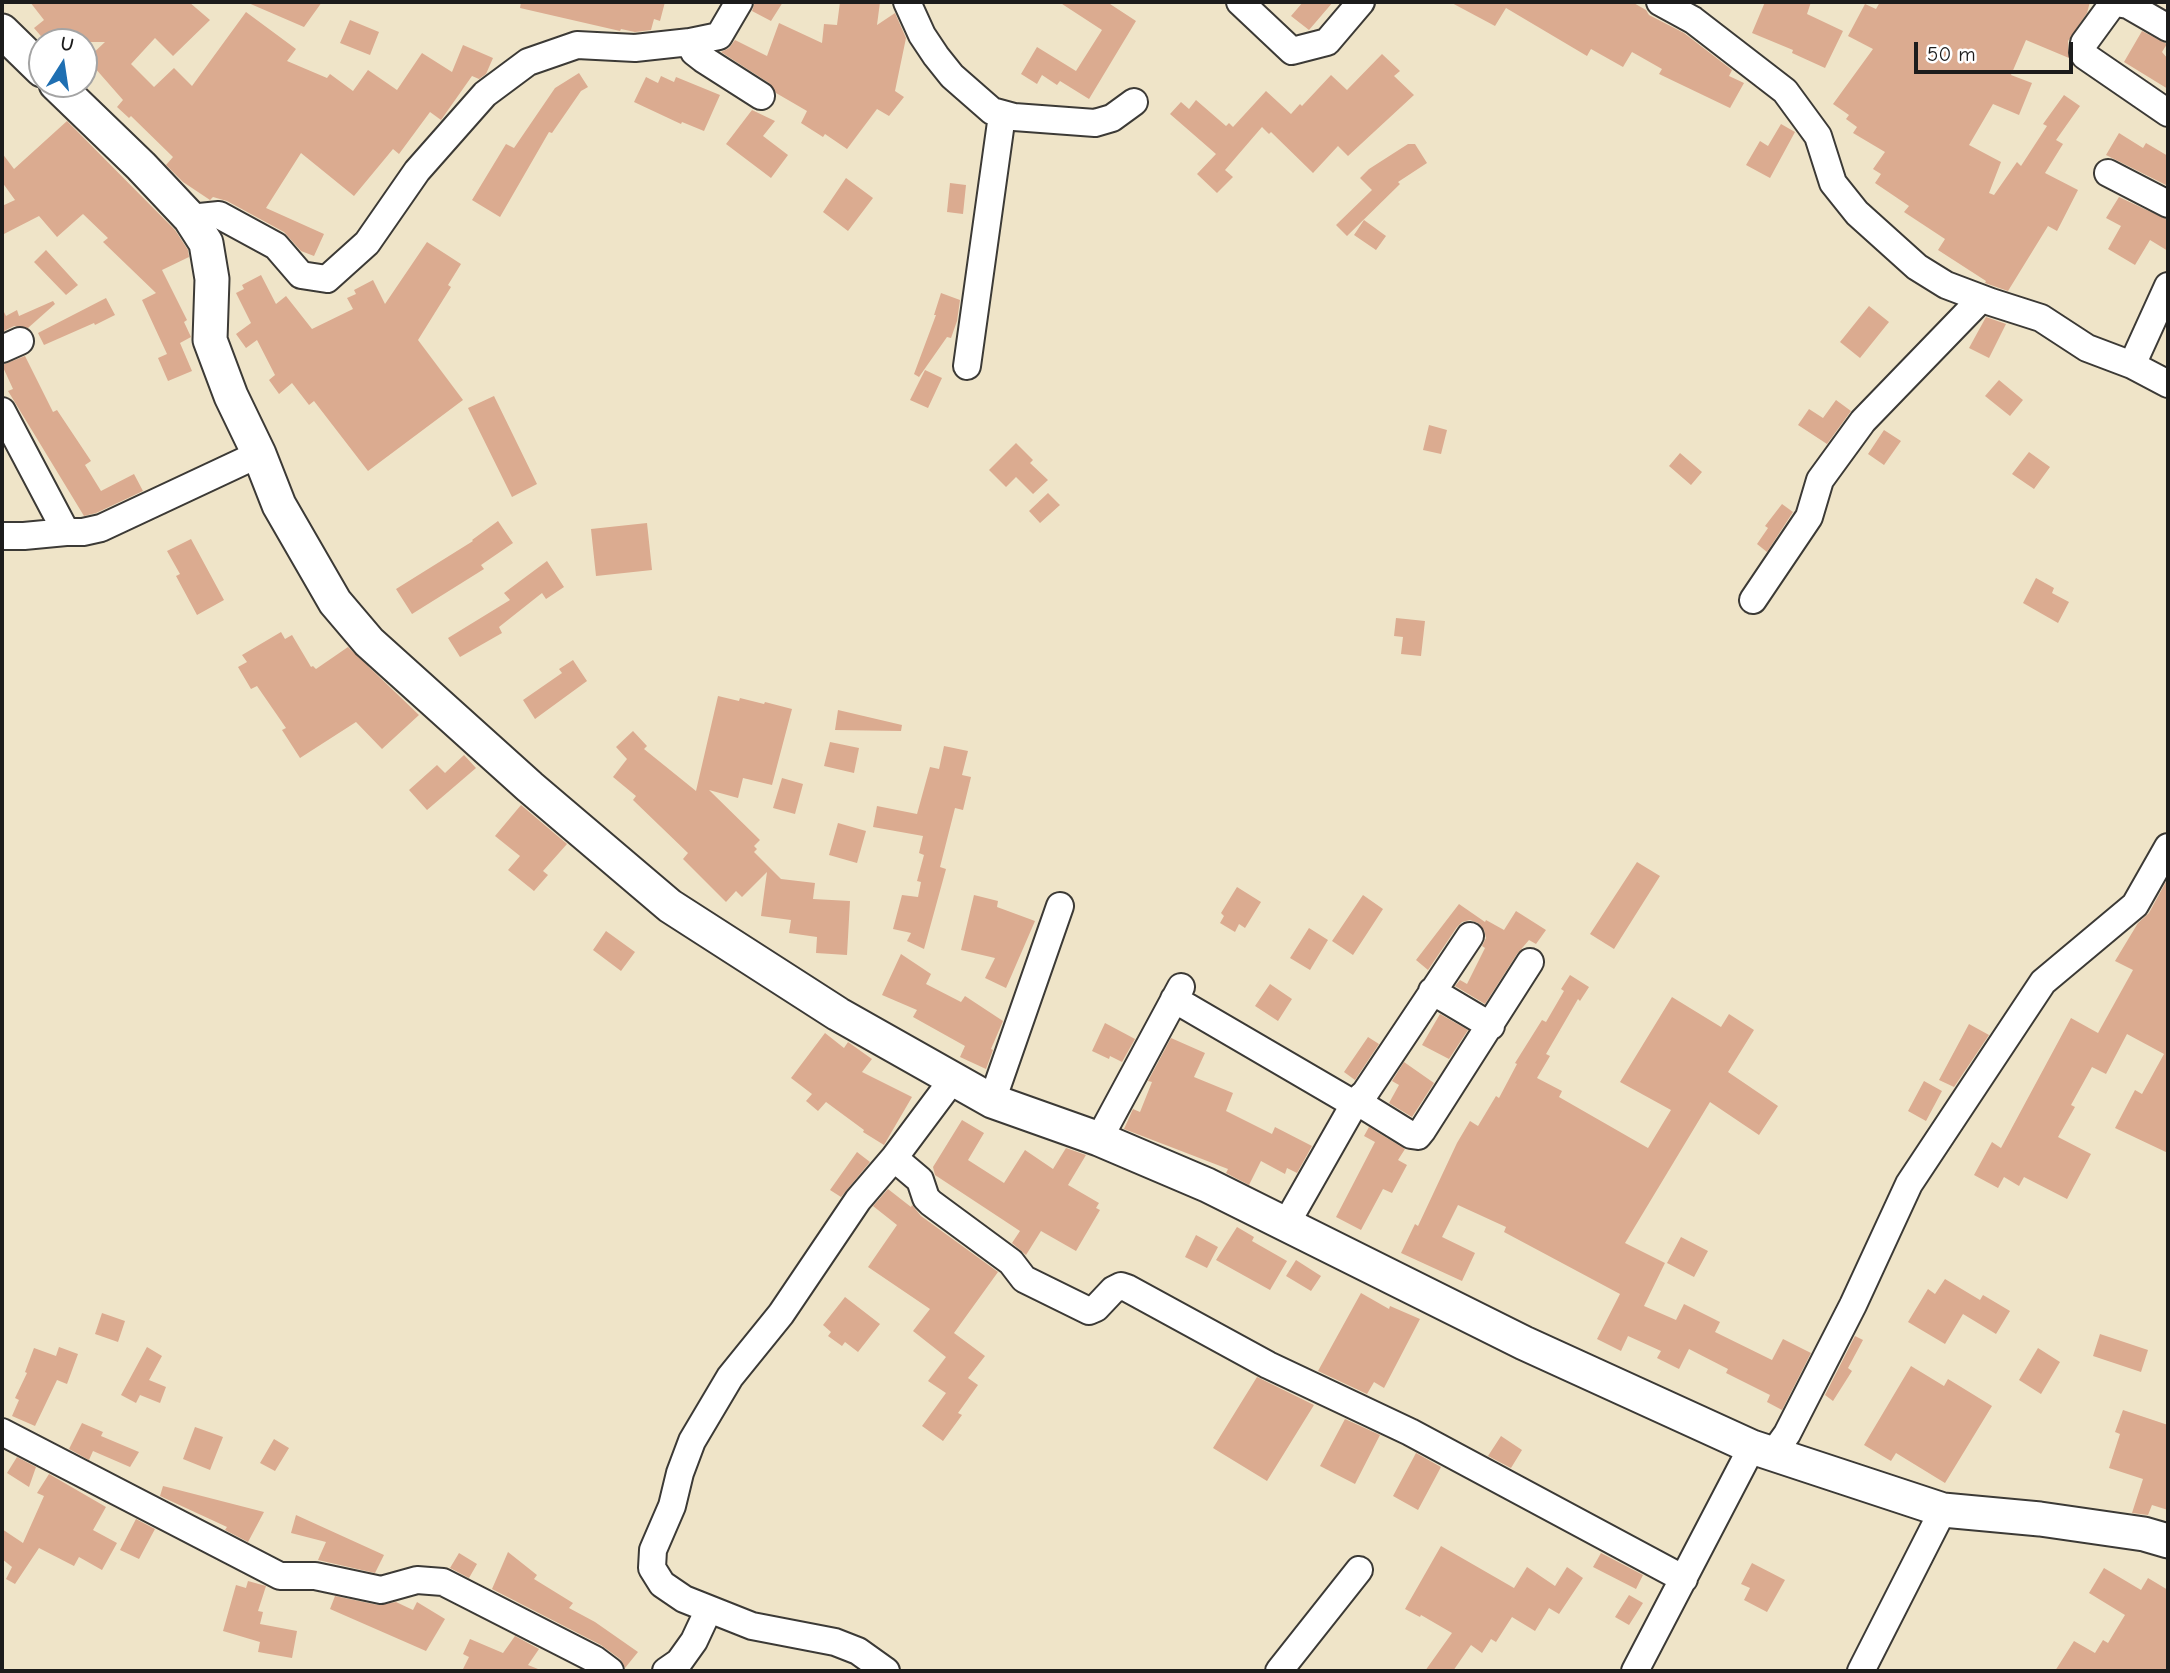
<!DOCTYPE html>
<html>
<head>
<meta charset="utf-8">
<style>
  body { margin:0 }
  #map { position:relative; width:2170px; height:1673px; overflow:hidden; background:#efe4c8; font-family:"Comic Neue",sans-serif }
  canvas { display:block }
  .frame { position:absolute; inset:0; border:4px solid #1c1c1c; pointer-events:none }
  .north { position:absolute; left:28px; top:28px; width:70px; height:70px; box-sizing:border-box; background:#fff; border:2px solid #a4a4a4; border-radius:50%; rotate:12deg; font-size:19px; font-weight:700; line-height:28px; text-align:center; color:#1c1c1c }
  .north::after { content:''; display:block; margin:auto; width:24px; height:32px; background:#1f6fb2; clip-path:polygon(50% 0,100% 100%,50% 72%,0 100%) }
  .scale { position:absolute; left:1914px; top:42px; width:159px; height:32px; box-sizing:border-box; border:4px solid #1c1c1c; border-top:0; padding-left:9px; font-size:21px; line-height:24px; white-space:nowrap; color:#1c1c1c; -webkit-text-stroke:5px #fff; paint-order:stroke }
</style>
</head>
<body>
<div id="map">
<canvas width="2170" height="1673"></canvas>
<div class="frame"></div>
<div class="north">U</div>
<div class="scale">50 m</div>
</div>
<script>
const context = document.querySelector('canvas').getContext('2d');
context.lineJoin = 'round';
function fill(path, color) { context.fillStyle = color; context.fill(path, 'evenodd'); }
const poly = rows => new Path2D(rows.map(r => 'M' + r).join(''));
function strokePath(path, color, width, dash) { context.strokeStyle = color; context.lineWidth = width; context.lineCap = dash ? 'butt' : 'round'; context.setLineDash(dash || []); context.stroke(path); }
fill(poly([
  [30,2,189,2,210,20,173,56,155,38,131,64,154,87,174,68,192,86,246,12,296,49,287,61,327,78,330,74,353,91,368,70,397,90,422,53,452,72,463,45,493,58,486,74,479,79,472,76,441,120,430,112,399,154,393,149,354,196,301,153,266,208,324,234,314,256,301,251,284,232,227,201,213,197,210,200,183,182,166,165,173,157,131,116,129,118,117,107,123,100,87,59,105,42,46,42,34,28,44,20],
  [246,2,322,2,304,27],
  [521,2,665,2,660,21,654,19,651,30,635,32,621,29,620,31,520,8],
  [755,2,783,2,771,21,752,11],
  [840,2,880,2,877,25,895,13,906,38,895,91,904,97,889,116,877,109,847,149,825,134,823,137,801,123,807,111,776,93,769,83,721,52,729,48,735,40,767,56,779,23,822,43,824,24,837,25],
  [1059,2,1107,2,1136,21,1089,99,1060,81,1057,85,1042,75,1037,84,1021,74,1037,47,1076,71,1102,30],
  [1303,2,1333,2,1309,30,1291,16],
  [1450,2,1632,2,1646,10,1649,15,1684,33,1732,70,1729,76,1744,83,1730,108,1659,74,1662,69,1632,52,1623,67,1591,49,1587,56,1506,8,1495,26],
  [1765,2,1811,2,1807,14,1843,31,1825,68,1792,53,1793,50,1752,33],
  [1880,2,2090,2,2087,13,2068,41,2069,58,2026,40,2011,75,2032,83,2019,115,1993,104,1969,145,2001,162,1989,193,1994,195,2017,162,2021,166,2047,126,2043,124,2064,95,2080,106,2056,140,2063,144,2045,173,2078,190,2057,231,2048,226,2008,291,1985,283,1986,281,1938,250,1945,239,1904,212,1909,206,1875,183,1881,174,1873,169,1885,152,1853,133,1857,127,1846,119,1849,115,1833,104,1873,49,1848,36,1865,4,1876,9],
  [350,20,379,32,370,55,340,43],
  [2142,31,2167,44,2162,52,2168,59,2168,89,2124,62],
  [1382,54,1400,71,1394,76,1414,95,1348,156,1338,146,1313,173,1271,132,1269,134,1262,127,1225,170,1233,177,1217,193,1197,174,1216,154,1170,114,1181,102,1189,109,1196,100,1226,126,1229,123,1233,127,1266,91,1291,114,1300,104,1302,106,1331,75,1347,90],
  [579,73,588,87,581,91,552,133,549,132,500,217,472,200,506,144,514,148,555,88],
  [661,76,674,82,676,77,720,95,704,131,682,122,681,124,634,102,646,77,658,83],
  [752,110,775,121,763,136,788,155,771,178,726,144],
  [67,121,175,230,188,250,189,257,162,270,187,320,184,322,191,337,180,343,192,371,168,381,158,358,167,354,142,300,156,293,103,242,108,238,83,214,57,237,39,216,2,235,2,206,15,200,2,182,2,153,14,169],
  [1781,124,1795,132,1770,178,1746,165,1760,141,1768,146],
  [2119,133,2143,148,2146,143,2168,156,2168,186,2106,155],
  [1408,144,1415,144,1427,163,1398,182,1400,184,1347,236,1336,225,1372,190,1360,178,1369,169],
  [846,178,873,198,848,231,823,212],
  [950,183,966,185,963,214,947,212],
  [2119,197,2168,220,2168,251,2150,240,2135,265,2108,249,2121,226,2106,218],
  [1364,220,1386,236,1376,250,1354,235],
  [427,242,461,264,448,285,451,287,418,340,463,400,368,471,314,401,309,405,292,383,279,394,269,380,275,375,257,340,246,348,236,334,251,323,236,293,244,289,242,285,261,275,276,304,286,296,312,329,353,309,347,298,356,294,354,290,373,280,385,304],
  [46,250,78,285,66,295,34,262],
  [941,293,960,300,957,321,951,338,947,337,919,377,914,374,936,315,934,315],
  [106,298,115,315,95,325,94,323,44,345,38,333],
  [53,301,55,304,28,328,14,326,2,332,2,308,6,316,17,310,19,316],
  [1869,306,1889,322,1860,358,1840,342],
  [1986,317,2006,324,1989,358,1969,348],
  [25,356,53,412,57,410,91,461,85,465,101,491,134,474,143,491,96,513,84,516,8,391,13,389,2,365],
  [925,370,942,378,928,408,910,400],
  [1999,380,2023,400,2010,416,1985,396],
  [494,396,537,484,512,497,468,408],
  [1836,400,1851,411,1827,444,1798,425,1809,409,1823,418],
  [1429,425,1447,430,1441,454,1423,450],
  [1884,430,1901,441,1884,465,1868,454],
  [1016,443,1033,460,1030,463,1048,480,1033,494,1016,477,1006,487,989,470],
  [2029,452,2050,467,2034,489,2012,474],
  [1680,453,1702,472,1691,485,1669,466],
  [1048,493,1060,505,1040,523,1029,511],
  [1782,504,1793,512,1767,552,1757,544,1768,528,1765,526],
  [498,521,513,543,481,565,484,569,412,614,396,589,473,541,472,540],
  [647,523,652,570,596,576,591,529],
  [191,539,224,600,197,615,176,576,180,574,167,551],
  [547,561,564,587,546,599,542,593,499,627,502,633,460,657,448,638,510,600,504,593],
  [2036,578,2054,588,2052,593,2069,602,2058,623,2023,603],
  [1396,618,1425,621,1421,656,1401,654,1403,637,1394,636],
  [281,632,285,639,292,635,311,667,313,666,316,669,348,647,419,715,382,749,356,722,300,758,282,730,286,728,257,686,251,689,238,667,247,662,242,655],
  [573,660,587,681,535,719,523,700,562,673,559,669],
  [718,696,739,701,740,698,764,704,765,702,792,709,772,785,743,778,738,798,709,790,760,840,754,846,757,849,754,852,781,879,815,883,813,899,850,901,847,955,816,953,817,937,789,933,791,920,761,916,767,872,742,897,736,891,726,902,683,859,688,853,633,800,636,796,613,777,627,759,616,747,633,731,647,746,644,749,696,791],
  [838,710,902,725,901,731,835,730],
  [830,742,859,748,854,773,824,766],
  [944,746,968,751,962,775,971,777,963,810,955,808,940,867,946,869,924,949,907,941,911,933,893,929,902,895,918,897,921,882,917,881,924,855,919,853,923,836,873,827,877,806,917,814,930,767,939,769],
  [464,755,476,768,427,810,409,790,437,765,445,773],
  [782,778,803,784,795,814,773,808],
  [521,805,567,844,543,871,548,875,534,891,508,870,520,856,495,836],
  [838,823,866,831,857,863,829,855],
  [1637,862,1660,876,1614,949,1590,934],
  [2168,878,2168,1153,2115,1128,2135,1090,2142,1094,2164,1054,2127,1034,2106,1074,2092,1067,2071,1105,2075,1107,2058,1137,2091,1154,2067,1199,2024,1177,2019,1186,2004,1177,1998,1188,1974,1175,1992,1142,2001,1148,2071,1018,2098,1033,2133,970,2115,961,2138,923,2149,913],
  [1237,887,1261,902,1245,928,1239,924,1235,932,1220,923,1224,916,1221,913],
  [974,895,998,901,997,907,1035,921,1006,988,985,978,995,958,961,950],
  [1363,895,1383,909,1353,955,1332,941],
  [1459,904,1485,922,1486,920,1504,930,1516,911,1546,930,1536,944,1529,940,1517,954,1485,1004,1455,986,1460,980,1467,984,1485,948,1482,946,1486,938,1484,930,1478,923,1470,920,1462,922,1457,927,1428,970,1416,960],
  [1309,928,1328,940,1310,970,1290,958],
  [606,931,635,952,621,971,593,950],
  [901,954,931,974,926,984,961,1002,965,996,1003,1021,991,1049,993,1050,986,1069,960,1057,965,1046,913,1017,917,1010,882,995],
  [1570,975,1589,987,1580,1001,1578,999,1546,1054,1550,1056,1537,1078,1562,1091,1559,1097,1648,1148,1671,1110,1620,1082,1672,997,1721,1027,1729,1014,1754,1030,1728,1072,1778,1106,1759,1135,1710,1102,1625,1243,1665,1263,1644,1306,1676,1320,1684,1304,1720,1322,1715,1332,1772,1360,1783,1339,1811,1353,1782,1410,1767,1402,1770,1395,1726,1373,1728,1369,1689,1349,1679,1369,1657,1358,1661,1351,1628,1336,1621,1351,1597,1339,1620,1294,1504,1232,1506,1227,1458,1205,1442,1237,1475,1253,1462,1281,1401,1253,1415,1224,1418,1226,1457,1143,1470,1121,1478,1126,1496,1096,1499,1098,1517,1064,1515,1063,1542,1020,1546,1022,1564,991,1561,989],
  [1270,984,1292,999,1278,1021,1255,1006],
  [1440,1014,1468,1030,1449,1059,1422,1045],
  [1105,1023,1135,1039,1122,1062,1110,1056,1109,1059,1092,1051],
  [1969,1024,1989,1035,1954,1087,1939,1080],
  [825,1033,844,1048,848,1042,872,1059,862,1072,912,1097,884,1145,863,1132,864,1130,826,1102,818,1111,806,1101,812,1094,791,1078],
  [1368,1037,1379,1044,1355,1080,1344,1072],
  [1171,1038,1205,1053,1194,1077,1233,1093,1226,1111,1272,1134,1275,1127,1312,1146,1297,1173,1287,1168,1285,1174,1261,1161,1249,1185,1226,1173,1228,1169,1124,1129,1133,1109,1140,1112,1152,1082,1148,1081],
  [1404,1062,1434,1083,1412,1117,1389,1103,1399,1085,1392,1081],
  [1924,1081,1942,1091,1926,1121,1908,1111],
  [962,1120,984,1133,968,1160,1004,1183,1025,1150,1053,1169,1066,1148,1086,1155,1068,1185,1099,1203,1096,1208,1100,1210,1076,1251,1041,1231,1026,1255,1012,1243,1020,1231,935,1175,933,1167],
  [1369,1127,1405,1149,1398,1160,1407,1165,1392,1193,1383,1189,1361,1230,1336,1217,1375,1142,1364,1136],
  [857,1152,870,1162,841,1197,830,1190],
  [888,1189,911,1207,912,1205,921,1216,998,1272,954,1333,985,1356,968,1378,978,1385,958,1413,962,1415,943,1441,922,1426,946,1393,928,1381,946,1357,913,1331,930,1309,868,1267,897,1225,873,1206],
  [1237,1227,1254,1237,1252,1241,1287,1261,1270,1290,1216,1260],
  [1196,1235,1218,1247,1207,1268,1185,1257],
  [1681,1237,1708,1251,1694,1277,1667,1263],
  [1296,1260,1321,1276,1311,1291,1286,1276],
  [1945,1279,1980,1300,1983,1295,2010,1311,1996,1334,1963,1314,1945,1344,1908,1322,1928,1289,1935,1294],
  [1361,1293,1389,1309,1390,1306,1420,1319,1384,1388,1374,1382,1367,1394,1318,1371],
  [845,1297,880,1324,858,1352,845,1342,842,1346,828,1336,831,1332,823,1325],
  [102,1313,125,1321,118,1342,95,1334],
  [2100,1334,2148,1350,2141,1372,2093,1356],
  [1855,1336,1863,1340,1848,1368,1852,1371,1833,1401,1825,1395],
  [59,1347,78,1354,67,1384,57,1380,35,1426,12,1416,19,1400,15,1398,27,1373,25,1372,34,1348,56,1356],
  [147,1347,162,1356,149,1380,166,1387,160,1403,140,1395,136,1403,121,1395],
  [2038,1348,2060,1362,2041,1394,2019,1380],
  [1911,1366,1944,1386,1948,1379,1992,1406,1945,1483,1896,1453,1891,1461,1864,1445],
  [1257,1377,1314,1405,1267,1481,1213,1448],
  [2123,1410,2168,1425,2168,1510,2152,1505,2148,1515,2132,1513,2143,1479,2109,1468,2120,1434,2115,1432],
  [1345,1419,1380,1435,1355,1484,1320,1466],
  [82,1423,103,1432,101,1436,139,1452,130,1467,93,1451,89,1460,69,1449],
  [195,1427,223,1437,210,1470,183,1459],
  [1501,1436,1522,1450,1511,1468,1488,1456],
  [274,1439,289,1448,275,1471,260,1463],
  [1416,1453,1441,1467,1418,1510,1393,1496],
  [17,1457,36,1467,29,1487,7,1473],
  [49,1474,106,1507,93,1530,117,1543,102,1570,79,1557,74,1566,39,1548,15,1584,6,1579,12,1567,2,1559,2,1529,23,1543,44,1496,37,1493],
  [163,1486,264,1512,248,1542,225,1530,227,1527,160,1496],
  [296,1515,384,1555,375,1573,318,1560,326,1542,291,1533],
  [136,1519,155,1529,139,1559,120,1550],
  [1441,1546,1514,1588,1527,1567,1555,1586,1567,1567,1583,1578,1559,1614,1549,1608,1535,1631,1512,1617,1496,1642,1491,1639,1482,1653,1471,1645,1453,1671,1425,1671,1452,1633,1421,1615,1420,1617,1405,1609],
  [508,1552,537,1575,534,1579,573,1603,569,1608,595,1622,638,1652,625,1668,620,1659,601,1645,492,1589],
  [459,1553,477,1564,469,1578,450,1568],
  [1601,1553,1643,1575,1636,1589,1593,1567],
  [1752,1563,1785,1580,1767,1612,1744,1600,1750,1588,1741,1584],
  [2104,1568,2141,1590,2148,1578,2168,1590,2168,1671,2055,1671,2074,1641,2095,1653,2103,1640,2108,1643,2125,1615,2089,1593],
  [248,1581,266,1586,258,1611,263,1612,260,1624,297,1631,292,1658,258,1652,260,1642,223,1631,236,1585,246,1588],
  [1629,1595,1643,1603,1629,1625,1615,1617],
  [335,1596,378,1605,396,1602,413,1610,417,1602,445,1619,426,1651,330,1609],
  [515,1636,539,1649,528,1665,543,1671,462,1671,469,1657,463,1654,470,1639,503,1653]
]), '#dbab90');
const minor = poly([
  [907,2,922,35,936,56,952,76,992,111,1014,117,1095,123,1112,118,1134,102],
  [1240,2,1292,51,1327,42,1361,2],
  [1660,2,1693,20,1785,91,1818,136,1833,183,1857,213,1917,267,1946,285,1991,302,2041,318,2087,348,2132,365,2168,384],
  [2168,28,2128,5,2116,3,2111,6,2084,43,2083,53,2085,56,2168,113],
  [690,42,694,52,703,59,761,96],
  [2108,173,2168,204],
  [190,218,219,215,276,246,301,275,327,279,367,243,417,171,485,94,528,62,577,45,635,48,690,42,719,36,739,2],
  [2,349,20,341],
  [2132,365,2168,286],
  [967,366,1002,115],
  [2,411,66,532,83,532,101,528,259,454],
  [2,536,24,536,66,532],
  [1753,600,1809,517,1820,480,1863,421,1981,299],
  [1432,991,1491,1026],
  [1174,999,1347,1100,1356,1101,1365,1093,1470,936],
  [953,1079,894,1158,920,1180,926,1198,931,1203,1011,1262,1024,1279,1089,1311,1096,1308,1113,1290,1121,1286,1127,1288,1268,1365,1410,1432,1684,1579],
  [992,1101,1060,906],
  [1099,1139,1181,987],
  [1286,1224,1356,1101,1411,1135,1418,1136,1422,1131,1530,962],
  [2,1432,280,1576,315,1576,381,1590,417,1580,443,1582,594,1659,610,1671],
  [1772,1455,1787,1434,1853,1305,1909,1184,2043,982,2135,905,2168,847],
  [666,1671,679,1662,694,1641,709,1609],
  [886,1671,858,1651,835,1642,752,1626,684,1599,662,1584,652,1568,653,1550,672,1506,680,1473,692,1441,730,1377,781,1314,858,1200,894,1158],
  [1279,1671,1359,1570],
  [1635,1671,1752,1447],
  [1861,1671,1943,1510]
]);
const major = poly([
  [2,31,42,70],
  [56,84,141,166,190,218,206,243,212,279,210,340,231,396,259,454,279,505,335,602,369,642,530,787,670,906,838,1014,992,1101,1099,1139,1207,1185,1524,1343,1752,1447,1943,1510,2040,1519,2144,1534,2168,1541]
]);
strokePath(minor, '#3c3a36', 30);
strokePath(major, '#3c3a36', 37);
strokePath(minor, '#fff', 26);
strokePath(major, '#fff', 33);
</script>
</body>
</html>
